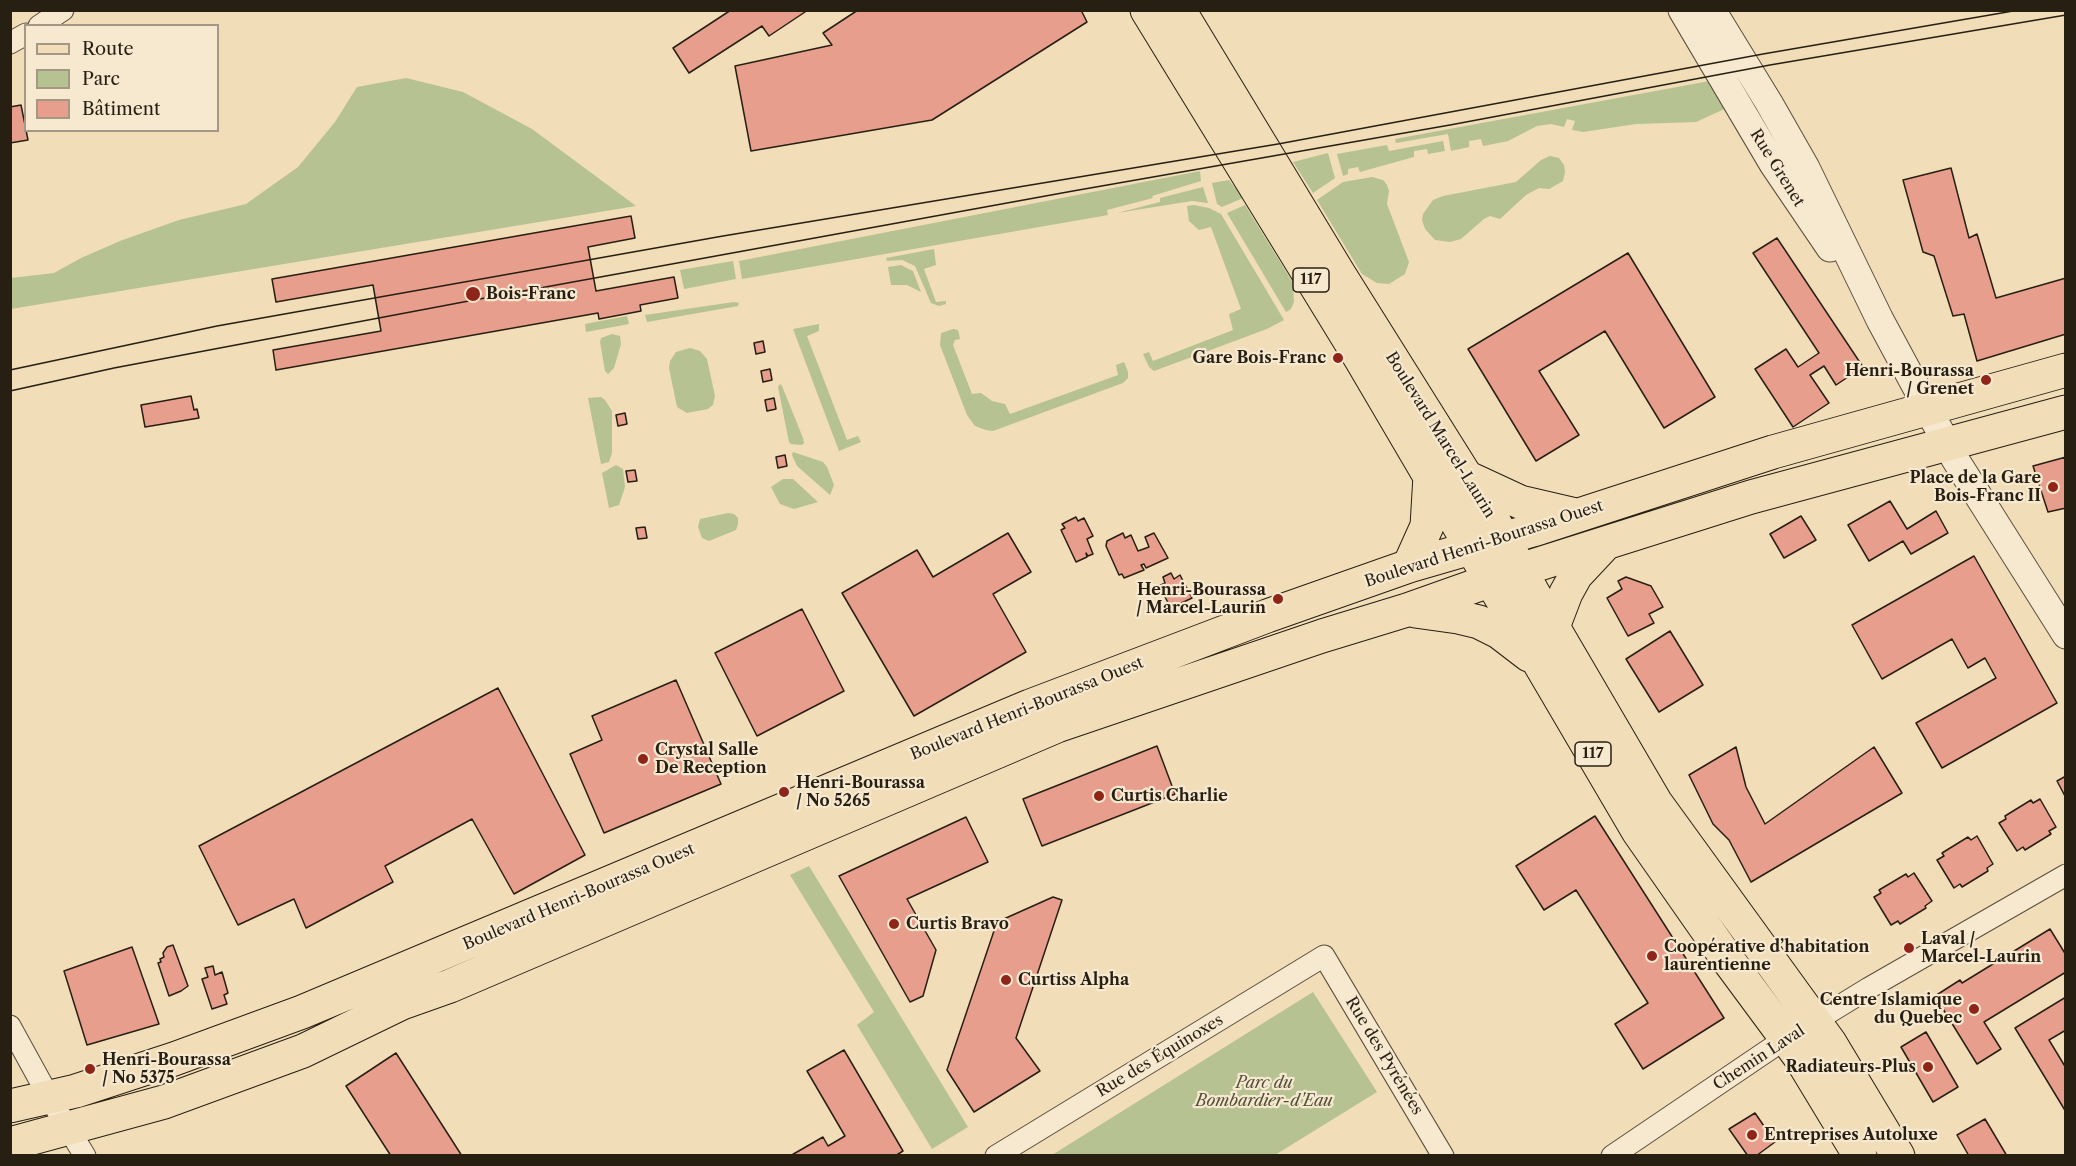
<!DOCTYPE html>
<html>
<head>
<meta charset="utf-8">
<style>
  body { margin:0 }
  #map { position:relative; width:2076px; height:1166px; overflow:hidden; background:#f1ddb7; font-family:"Libre Caslon Text",serif }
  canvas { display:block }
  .frame { position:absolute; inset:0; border:12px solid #281f13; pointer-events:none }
  .legend { position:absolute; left:24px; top:24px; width:195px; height:108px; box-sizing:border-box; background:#f6e9d0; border:2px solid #a49884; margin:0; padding:8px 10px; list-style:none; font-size:18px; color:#281f13 }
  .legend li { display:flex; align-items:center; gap:12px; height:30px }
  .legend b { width:30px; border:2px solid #a49884 }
</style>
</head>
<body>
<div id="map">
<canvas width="2076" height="1166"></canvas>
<div class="frame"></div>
<ul class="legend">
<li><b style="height:8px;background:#f1ddb7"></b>Route</li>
<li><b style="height:16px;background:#b6c291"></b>Parc</li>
<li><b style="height:16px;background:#e89e8d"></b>Bâtiment</li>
</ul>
</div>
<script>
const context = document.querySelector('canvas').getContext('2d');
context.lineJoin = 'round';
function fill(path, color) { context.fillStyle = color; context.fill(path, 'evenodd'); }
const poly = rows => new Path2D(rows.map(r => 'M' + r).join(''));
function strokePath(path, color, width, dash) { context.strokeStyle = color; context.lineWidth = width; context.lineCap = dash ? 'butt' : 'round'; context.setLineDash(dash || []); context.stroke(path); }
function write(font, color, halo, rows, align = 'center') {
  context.font = font + ' "Libre Caslon Text",serif'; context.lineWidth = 4.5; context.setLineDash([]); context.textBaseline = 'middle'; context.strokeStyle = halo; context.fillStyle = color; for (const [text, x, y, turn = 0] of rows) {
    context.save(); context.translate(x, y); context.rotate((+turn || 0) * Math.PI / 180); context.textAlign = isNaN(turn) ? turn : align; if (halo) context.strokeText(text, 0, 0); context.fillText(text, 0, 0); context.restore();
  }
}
fill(poly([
  [406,78,463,92,532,129,636,206,11,309,11,278,54,273,81,258,120,241,179,220,246,204,298,167,335,122,357,87],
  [1715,80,1731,106,1696,122,1636,124,1583,132,1572,130,1575,121,1567,119,1564,127,1551,124,1537,126,1508,141,1483,146,1481,139,1469,141,1469,147,1451,151,1448,134,1396,143,1395,139],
  [1443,141,1445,151,1428,154,1427,149,1414,151,1414,157,1360,172,1358,167,1348,169,1348,174,1343,176,1337,154,1387,145,1389,151],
  [1328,153,1335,178,1313,193,1293,162],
  [1550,156,1559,158,1564,165,1565,172,1563,181,1549,189,1539,188,1526,195,1500,219,1490,216,1484,219,1461,239,1450,242,1435,240,1425,229,1422,220,1423,214,1433,200,1443,196,1516,182,1541,160],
  [1200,171,1201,181,1152,196,1153,198,1107,210,1108,215,742,279,739,261],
  [1372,177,1383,180,1387,185,1389,191,1387,204,1409,262,1405,274,1389,284,1377,283,1362,274,1317,200,1343,182],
  [1229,180,1243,198,1222,207,1217,204,1212,183],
  [1203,187,1208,203,1192,201,1117,213,1160,202,1160,198],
  [1194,205,1209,208,1221,214,1284,320,1267,329,1154,371,1149,367,1143,354,1149,352,1153,361,1233,330,1229,314,1241,309,1211,227,1199,230,1189,221,1187,206],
  [1245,205,1293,283,1294,302,1291,309,1286,312,1227,213],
  [934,249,936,265,924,269,936,302,946,301,946,304,939,306,931,303,915,266,902,260,887,261,886,258],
  [733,261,736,279,684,289,680,270],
  [901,265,913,271,921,292,907,285,891,285,888,267],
  [734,302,739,303,738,306,647,322,645,315],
  [627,316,629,324,586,332,585,324],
  [819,324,819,331,807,336,847,440,858,436,861,442,839,451,793,329],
  [953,329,958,330,960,339,955,340,953,345,972,394,981,393,992,401,1005,404,1010,414,1118,375,1116,365,1124,362,1128,372,1128,378,1123,383,993,431,986,430,975,426,967,415,940,345,941,333],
  [612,334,620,336,621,344,614,368,608,374,605,371,600,342,601,338],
  [690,348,700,351,707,359,715,396,713,405,708,409,687,413,677,407,669,368,670,361,676,352],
  [780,384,782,386,803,438,804,443,802,445,791,444,789,442,778,387],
  [601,397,605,400,612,411,612,453,609,462,601,464,588,398],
  [793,452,823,462,827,467,834,485,830,495,797,466,792,455],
  [616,465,623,469,625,487,619,505,609,508,602,473],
  [783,479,793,479,818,502,794,509,780,504,771,487],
  [728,513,734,514,738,518,738,524,736,530,709,541,702,538,698,527,700,519],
  [809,866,968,1127,932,1149,857,1025,874,1012,790,875],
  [1313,992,1377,1092,1275,1155,1052,1155]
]), '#b6c291');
const building = poly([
  [731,10,808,10,769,36,762,26,689,73,673,48,731,10],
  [858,10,1081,10,1087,22,932,120,751,151,735,66,832,45,823,33,858,10],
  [21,105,28,140,10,143,10,107,21,105],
  [1951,168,1969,238,1977,234,1996,298,2066,278,2066,334,1977,361,1964,314,1953,316,1934,256,1923,252,1903,180,1951,168],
  [631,216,635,238,588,247,596,291,674,277,678,298,640,305,641,311,599,319,598,313,276,370,273,350,381,331,373,285,276,302,272,279,631,216],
  [1777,238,1863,367,1836,385,1824,366,1810,375,1829,403,1793,427,1755,369,1786,349,1798,367,1819,353,1753,253,1777,238],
  [1628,253,1715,397,1664,428,1605,331,1539,371,1579,435,1536,461,1468,349,1628,253],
  [763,341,765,352,756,354,754,343,763,341],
  [770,369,772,380,763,382,761,371,770,369],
  [191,396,194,410,197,409,199,418,145,427,141,405,191,396],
  [774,398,776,409,767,411,765,400,774,398],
  [625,413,627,424,618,426,616,415,625,413],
  [785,455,787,466,778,468,776,457,785,455],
  [2066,457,2066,508,2048,512,2033,466,2066,457],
  [635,470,637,481,628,482,626,471,635,470],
  [1890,501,1907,529,1936,511,1948,533,1911,554,1903,541,1869,561,1848,525,1890,501],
  [1801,516,1816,540,1784,558,1770,534,1801,516],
  [1076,517,1078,521,1084,518,1093,536,1087,539,1093,554,1088,556,1086,553,1087,557,1076,562,1061,530,1065,528,1062,524,1076,517],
  [645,527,647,538,638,539,636,528,645,527],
  [1008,533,1031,572,993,594,1026,652,914,716,842,593,917,550,933,577,1008,533],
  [1123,533,1125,538,1131,535,1138,551,1149,547,1145,537,1154,533,1168,558,1146,568,1144,564,1141,565,1144,570,1124,578,1122,574,1119,575,1106,546,1107,541,1123,533],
  [1974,556,2057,703,1942,768,1916,723,1996,678,1985,658,1968,668,1952,639,1882,679,1852,625,1974,556],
  [1171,573,1174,579,1180,575,1192,598,1171,608,1159,586,1165,583,1163,577,1171,573],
  [1626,577,1651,586,1663,607,1649,614,1654,623,1628,636,1607,598,1622,589,1618,581,1626,577],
  [802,609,844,691,757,736,715,653,802,609],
  [1670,631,1703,685,1659,712,1626,659,1670,631],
  [676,680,721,784,604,833,570,754,602,740,592,716,676,680],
  [498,688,585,855,514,894,472,819,385,866,393,882,306,928,294,899,238,925,199,846,498,688],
  [1157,746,1175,794,1042,846,1023,799,1157,746],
  [1736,747,1746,787,1765,824,1874,747,1902,793,1751,882,1729,840,1713,824,1689,775,1736,747],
  [2066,776,2066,798,2057,781,2066,776],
  [2040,799,2056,827,2049,831,2051,834,2025,850,2023,847,2017,851,1999,823,2006,819,2005,816,2031,800,2033,803,2040,799],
  [1595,816,1724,1018,1643,1069,1615,1024,1648,1003,1576,890,1544,910,1516,866,1595,816],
  [966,817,988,862,907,899,936,950,923,996,910,1002,839,876,966,817],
  [1977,836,1993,864,1987,868,1988,871,1962,887,1960,884,1954,888,1937,860,1944,856,1942,853,1968,837,1971,840,1977,836],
  [1914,873,1932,901,1925,906,1926,908,1900,924,1898,921,1891,925,1874,897,1881,893,1879,890,1906,874,1908,877,1914,873],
  [1053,897,1062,900,1016,1038,1040,1071,974,1112,947,1070,997,922,1053,897],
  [2050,929,2066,955,2066,972,1984,1022,2001,1049,1977,1064,1935,996,1960,980,1962,983,2050,929],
  [173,945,188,986,181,991,169,996,158,963,161,962,160,959,164,957,163,953,167,947,173,945],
  [132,947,159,1024,87,1045,64,971,132,947],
  [213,966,215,975,222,972,228,993,224,995,227,1004,212,1009,202,979,208,977,205,968,213,966],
  [2066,997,2066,1030,2049,1040,2066,1068,2066,1112,2015,1028,2066,997],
  [1926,1032,1958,1087,1933,1102,1901,1047,1926,1032],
  [844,1050,903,1151,895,1156,790,1156,823,1137,828,1146,845,1136,807,1071,844,1050],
  [396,1053,462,1156,391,1156,346,1086,396,1053],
  [1755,1113,1775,1142,1756,1156,1748,1156,1729,1129,1755,1113],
  [1985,1119,2007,1156,1969,1156,1957,1135,1985,1119]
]);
fill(building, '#e89e8d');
strokePath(building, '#281f13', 1.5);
const minor = poly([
  [39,26,63,10],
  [10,43,26,34],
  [10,1026,49,1097,85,1156],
  [996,1156,1324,956,1443,1156],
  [1612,1156,1776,1045,1869,988,2066,875]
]);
const tertiary = poly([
  [1682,10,1773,164,1830,248],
  [1712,10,1769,103,1806,168,1880,320,1955,459,2066,635]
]);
const primary = poly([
  [1147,10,1361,359,1638,831,1726,957,1800,1057,1860,1156],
  [1179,10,1339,274,1492,518,1532,591,1656,803,1830,1043,1898,1156],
  [1466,477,1520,502,1576,515],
  [1409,566,1427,526,1430,476],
  [1415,611,1458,617,1479,622,1499,632,1529,655],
  [1553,627,1566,593,1576,575,1605,544],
  [10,1106,76,1091,174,1059,302,1012,1030,706,1267,616,1409,566,1533,530,1773,452,2066,370],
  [10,1144,164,1102,303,1051,402,1003,450,986,1057,726,1322,636,1407,610,1520,570,1751,497,2066,412]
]);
strokePath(minor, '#5a4e3c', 23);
strokePath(tertiary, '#5a4e3c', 29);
strokePath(primary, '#281f13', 35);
strokePath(minor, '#f6e9d0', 21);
strokePath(tertiary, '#f6e9d0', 27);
strokePath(primary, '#f1ddb7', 33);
strokePath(poly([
  [10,370,217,326,723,236,1278,144,1763,54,2019,10],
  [10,391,114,368,474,300,1073,191,1450,125,1770,65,2066,15]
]), '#281f13', 1.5);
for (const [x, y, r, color] of [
  [473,294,8,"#8f2418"],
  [1338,358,6,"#8f2418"],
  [1986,380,6,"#8f2418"],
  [2053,487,6,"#8f2418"],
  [1278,599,6,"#8f2418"],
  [643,759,6,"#8f2418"],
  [784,792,6,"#8f2418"],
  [1099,796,6,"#8f2418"],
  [894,924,6,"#8f2418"],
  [1909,948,6,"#8f2418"],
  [1652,956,6,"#8f2418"],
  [1006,980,6,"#8f2418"],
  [1974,1009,6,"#8f2418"],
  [1928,1067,6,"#8f2418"],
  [90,1069,6,"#8f2418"],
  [1752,1135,6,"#8f2418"]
]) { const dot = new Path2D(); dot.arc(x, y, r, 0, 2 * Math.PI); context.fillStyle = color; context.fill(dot); strokePath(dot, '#f6e9d0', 2); }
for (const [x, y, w] of [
  [1311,280,36],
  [1593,754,36]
]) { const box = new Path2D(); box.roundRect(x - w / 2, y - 12, w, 24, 4.5); context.fillStyle = '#f6e9d0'; context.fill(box); strokePath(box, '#281f13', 1.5); }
write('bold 15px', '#281f13', null, [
  ["117",1311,280],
  ["117",1593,754]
]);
write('16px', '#281f13', '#f6e9d0', [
  ["Rue Grenet",1777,168,58],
  ["Boulevard Marcel-Laurin",1440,435,58],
  ["Boulevard Henri-Bourassa Ouest",1484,544,-18],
  ["Boulevard Henri-Bourassa Ouest",1027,709,-22],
  ["Boulevard Henri-Bourassa Ouest",579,897,-23],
  ["Rue des Équinoxes",1160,1056,-31],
  ["Rue des Pyrénées",1384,1056,59],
  ["Chemin Laval",1759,1058,-33]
]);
write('bold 16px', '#281f13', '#f6e9d0', [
  ["Bois-Franc",486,294],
  ["Gare Bois-Franc",1326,358,"right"],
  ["Henri-Bourassa",1974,371,"right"],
  ["/ Grenet",1974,389,"right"],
  ["Place de la Gare",2041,478,"right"],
  ["Bois-Franc II",2041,496,"right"],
  ["Henri-Bourassa",1266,590,"right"],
  ["/ Marcel-Laurin",1266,608,"right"],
  ["Crystal Salle",655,750],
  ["De Reception",655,768],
  ["Henri-Bourassa",796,783],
  ["/ No 5265",796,801],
  ["Curtis Charlie",1111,796],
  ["Curtis Bravo",906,924],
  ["Laval /",1921,939],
  ["Marcel-Laurin",1921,957],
  ["Coopérative d’habitation",1664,947],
  ["laurentienne",1664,965],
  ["Curtiss Alpha",1018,980],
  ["Centre Islamique",1962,1000,"right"],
  ["du Quebec",1962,1018,"right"],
  ["Henri-Bourassa",102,1060],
  ["/ No 5375",102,1078],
  ["Radiateurs-Plus",1916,1067,"right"],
  ["Entreprises Autoluxe",1764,1135]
], 'left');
write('italic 16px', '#535039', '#f6e9d0', [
  ["Parc du",1264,1083],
  ["Bombardier-d'Eau",1264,1101]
]);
</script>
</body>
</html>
